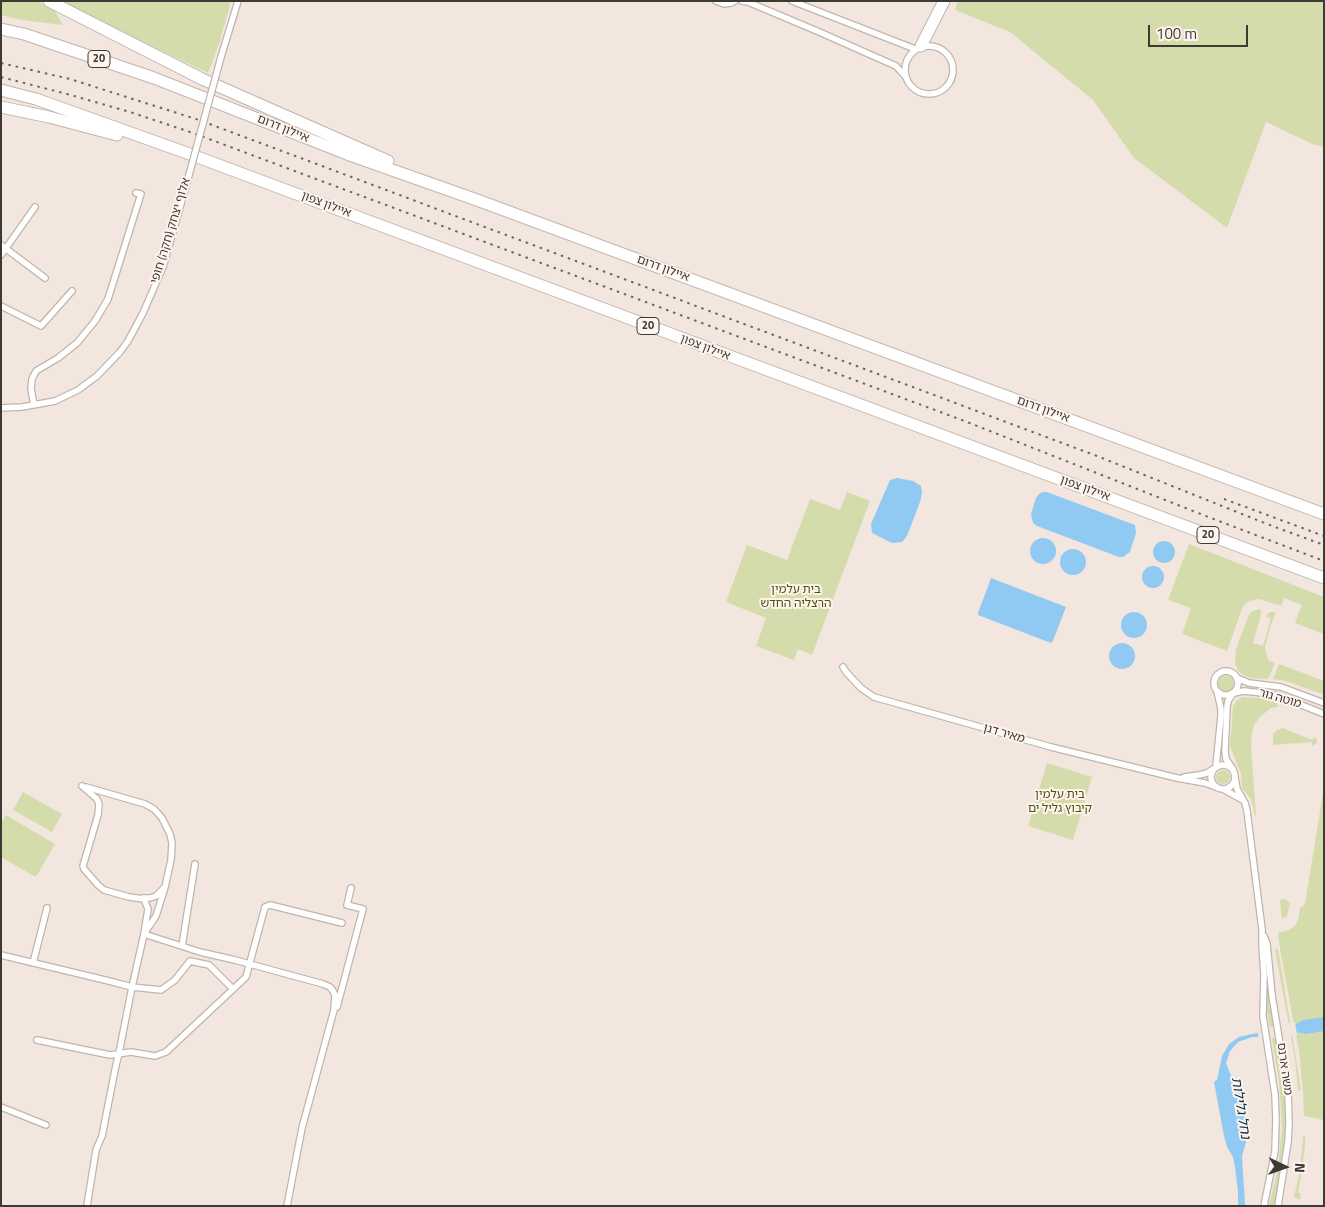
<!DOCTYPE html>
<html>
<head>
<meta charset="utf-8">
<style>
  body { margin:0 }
  #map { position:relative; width:1325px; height:1207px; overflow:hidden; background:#f2e6de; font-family:"Titillium Web",sans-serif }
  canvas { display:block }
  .frame { position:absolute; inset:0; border:2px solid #3d3935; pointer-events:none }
  .north { position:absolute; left:1260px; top:1142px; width:50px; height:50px; -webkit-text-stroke:4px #fef4ed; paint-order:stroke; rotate:93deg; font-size:14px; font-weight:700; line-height:20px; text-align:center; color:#3d3935 }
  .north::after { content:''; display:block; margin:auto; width:18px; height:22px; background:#3d3935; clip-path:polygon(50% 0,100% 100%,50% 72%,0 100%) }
  .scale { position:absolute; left:1148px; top:25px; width:100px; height:22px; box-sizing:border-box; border:2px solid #3d3935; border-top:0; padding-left:6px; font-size:15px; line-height:18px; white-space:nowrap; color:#3d3935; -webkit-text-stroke:4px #fef4ed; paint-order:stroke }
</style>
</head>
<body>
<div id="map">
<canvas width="1325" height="1207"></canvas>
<div class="frame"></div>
<div class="north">N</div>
<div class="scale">100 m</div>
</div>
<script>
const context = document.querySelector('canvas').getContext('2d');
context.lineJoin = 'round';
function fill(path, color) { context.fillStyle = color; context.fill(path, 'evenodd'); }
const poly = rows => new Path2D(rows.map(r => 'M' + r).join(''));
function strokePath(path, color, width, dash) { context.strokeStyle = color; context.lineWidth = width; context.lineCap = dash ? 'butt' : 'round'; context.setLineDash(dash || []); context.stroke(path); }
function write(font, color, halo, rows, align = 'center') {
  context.font = font + ' "Titillium Web","Noto Sans Hebrew",sans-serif'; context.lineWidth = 4; context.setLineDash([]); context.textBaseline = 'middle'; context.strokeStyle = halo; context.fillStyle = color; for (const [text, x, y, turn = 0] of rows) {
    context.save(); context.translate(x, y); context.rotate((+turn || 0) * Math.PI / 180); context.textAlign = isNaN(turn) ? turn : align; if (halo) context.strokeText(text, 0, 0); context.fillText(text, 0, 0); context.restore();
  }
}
fill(poly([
  [1,1,38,1,55,11,63,25,22,20,1,15],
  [57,1,231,1,219,44,208,73],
  [958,1,1324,1,1324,147,1312,144,1266,122,1227,228,1134,158,1093,100,1010,32,955,10],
  [847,492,870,501,812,655,798,649,794,660,756,646,766,618,726,602,747,545,787,560,810,499,840,510],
  [1189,544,1324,597,1324,634,1295,623,1302,605,1284,598,1281,606,1259,599,1250,601,1245,604,1242,609,1227,651,1182,634,1191,608,1168,600],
  [1259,609,1261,611,1261,615,1253,643,1263,646,1271,618,1266,617,1269,612,1276,612,1271,625,1265,647,1268,660,1275,663,1268,679,1251,678,1243,675,1238,671,1235,663,1236,649,1248,617,1251,612],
  [1279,664,1324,681,1324,695,1286,681,1273,679],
  '1218 683a8 8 0 1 1 16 0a8 8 0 1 1-16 0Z',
  [1243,697,1259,698,1275,701,1277,703,1278,707,1271,708,1261,716,1254,725,1252,734,1251,745,1256,816,1254,814,1253,807,1251,799,1242,788,1241,774,1230,746,1233,706,1237,700],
  [1283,728,1312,740,1314,737,1317,740,1317,743,1312,746,1312,742,1273,745,1273,734,1277,730],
  [1047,763,1092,777,1073,840,1028,826],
  '1216 777a7 7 0 1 1 14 0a7 7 0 1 1-14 0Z',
  [1324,787,1324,1120,1304,1116,1303,1092,1299,1051,1280,949,1278,933,1289,930,1295,926,1298,920,1300,908,1305,904],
  [23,792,62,814,52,832,13,810],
  [6,815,55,844,36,877,1,857,1,823],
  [1285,899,1290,903,1289,908,1287,916,1282,919,1280,900],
  [1275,949,1278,949,1296,1058,1301,1091,1298,1090,1295,1059],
  [1267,976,1269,977,1273,1020,1283,1080,1286,1111,1285,1144,1280,1180,1274,1206,1269,1206,1278,1167,1282,1127,1281,1111,1279,1081,1267,1011],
  [1303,1136,1305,1136,1305,1146,1302,1171,1298,1192,1301,1194,1300,1200,1294,1197,1300,1171]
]), '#d5dcac');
fill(poly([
  [897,478,913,481,921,486,922,493,920,502,907,536,902,542,892,543,872,533,871,524,890,480],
  [1043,492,1047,492,1135,525,1136,533,1130,552,1123,557,1119,557,1037,526,1033,523,1031,514,1036,498,1039,494],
  '1030 551a13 13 0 1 1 26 0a13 13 0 1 1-26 0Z',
  '1153 552a11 11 0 1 1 22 0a11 11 0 1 1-22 0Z',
  '1060 562a13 13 0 1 1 26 0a13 13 0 1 1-26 0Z',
  '1142 577a11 11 0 1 1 22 0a11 11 0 1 1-22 0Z',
  [991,578,1066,607,1053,641,1051,643,978,615,978,613],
  '1121 625a13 13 0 1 1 26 0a13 13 0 1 1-26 0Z',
  '1109 656a13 13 0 1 1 26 0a13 13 0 1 1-26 0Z',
  [1324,1017,1324,1031,1306,1034,1295,1032,1258,1037,1252,1037,1238,1042,1230,1051,1226,1063,1232,1078,1238,1078,1247,1131,1246,1142,1242,1156,1245,1204,1245,1206,1238,1206,1238,1192,1235,1167,1233,1157,1227,1147,1224,1136,1214,1082,1217,1080,1222,1056,1229,1044,1239,1037,1296,1024,1303,1020]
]), '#90caf3');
fill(poly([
  [1295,1022,1297,1035,1259,1040,1257,1030]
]), '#f2e6de');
const minor = poly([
  [716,1,724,4,731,3,735,1],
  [742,1,748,2,817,31,896,66,905,76],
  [792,1,915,49],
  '905 70a24 24 0 1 1 48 0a24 24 0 1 1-48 0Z',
  [221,57,238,1],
  [1,245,45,278],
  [1,255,35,207],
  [1,306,41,326,72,291],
  [34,405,31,389,32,379,36,371,58,358,77,343,95,321,108,299,141,194,136,193],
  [1,408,22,407,55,401,78,390,97,376,120,352,128,341,143,313,163,267,186,186],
  [843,667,846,672,861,688,874,697,1051,747,1177,778,1205,783,1216,787],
  '1214 683a12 12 0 1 1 24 0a12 12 0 1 1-24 0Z',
  [1237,678,1249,683,1281,687,1324,703],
  [1234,693,1244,691,1271,694,1284,698,1324,714],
  [1232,695,1228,701,1227,707,1225,751,1226,759,1233,769],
  '1211 777a12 12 0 1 1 24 0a12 12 0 1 1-24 0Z',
  [1216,766,1221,716,1221,709,1217,691],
  [1184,777,1199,775,1207,773,1213,769],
  [1235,777,1237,789,1245,803,1247,811,1262,929,1262,945,1264,975,1263,1016,1275,1095,1276,1119,1275,1151,1264,1206],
  [82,786,97,799,99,804,98,815,83,866,84,869,98,885,104,890,129,897,144,899,148,909,144,934,132,987,119,1053,116,1065,102,1136,96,1150,87,1206],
  [86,787,145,804,154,809,162,818,170,834,172,843,171,860,165,887,156,916,146,931],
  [1223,789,1241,799],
  [143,898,150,898,156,896,165,887],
  [144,934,200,952,235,960,323,984,330,987,333,991,335,995,334,1010,302,1128,287,1206],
  [1264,936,1267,944,1272,995,1288,1094,1289,1122,1288,1142,1278,1206],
  [182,946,195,864],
  [1,955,109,981,132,987,161,990,175,980,190,961,209,965,233,989],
  [33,963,47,908],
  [337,1007,363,909,347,905,351,888],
  [37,1040,110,1055,131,1052,155,1056,166,1052,246,977,265,907,270,905,342,923],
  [1,1107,46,1125]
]);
const motorway = poly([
  [49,1,202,79,388,161],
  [1,29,24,34,154,78,347,154,477,200,1324,514],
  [921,46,944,1],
  [1,90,36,99,184,152,1324,578],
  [1,107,49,117,117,135]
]);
strokePath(minor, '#c0b5ad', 8);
strokePath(motorway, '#c0b5ad', 13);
strokePath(minor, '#fff', 5.5);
strokePath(motorway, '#fff', 11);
strokePath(poly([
  [1,63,70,79,199,120,1097,456,1267,524,1324,545],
  [1,77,67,94,130,112,193,133,967,422,1211,518,1324,561],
  [1224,499,1324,536]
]), '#6c6661', 2, [2.5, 5]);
const minorBridge = poly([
  [186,186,221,57]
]);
strokePath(minorBridge, '#c0b5ad', 8, []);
strokePath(minorBridge, '#fff', 5.5);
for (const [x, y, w] of [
  [99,59,22],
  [648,326,22],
  [1208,535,22]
]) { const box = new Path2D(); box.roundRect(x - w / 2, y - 8.5, w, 17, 4); context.fillStyle = '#fef4ed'; context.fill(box); strokePath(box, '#3d3935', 1); }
write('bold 11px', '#3d3935', null, [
  ["20",99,59],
  ["20",648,326],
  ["20",1208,535]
]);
write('12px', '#3d3935', '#fef4ed', [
  ["איילון דרום",283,129,22],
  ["איילון צפון",326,205,21],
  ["אלוף יצחק (חקה) חופי",171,231,-73],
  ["איילון דרום",663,269,20],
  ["איילון צפון",705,348,21],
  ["איילון דרום",1043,410,20],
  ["איילון צפון",1085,489,20],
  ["מוטה גור",1280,699,16],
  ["מאיר דגן",1004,734,16],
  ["משה ארנס",1284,1069,82]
]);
write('12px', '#4e540b', '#fef4ed', [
  ["בית עלמין",796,590],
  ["הרצליה החדש",796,604],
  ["בית עלמין",1060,795],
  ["קיבוץ גליל ים",1060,809]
]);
write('italic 14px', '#073752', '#fef4ed', [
  ["נחל גלילות",1240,1108,81]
]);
</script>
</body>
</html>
